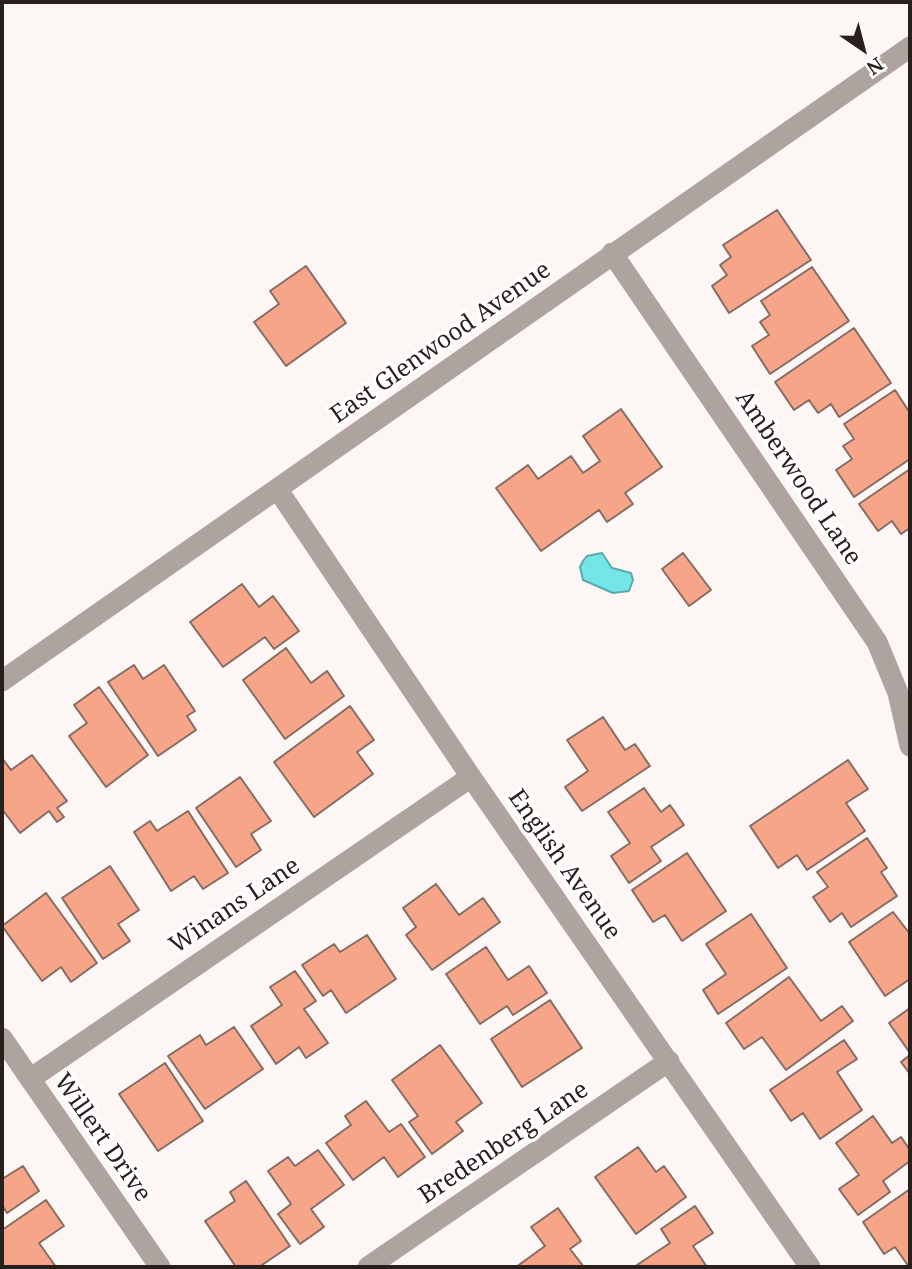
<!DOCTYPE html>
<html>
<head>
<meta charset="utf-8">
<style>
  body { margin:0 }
  #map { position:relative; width:912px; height:1269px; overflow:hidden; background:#fcf6f4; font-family:"Noto Serif",serif }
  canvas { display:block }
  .frame { position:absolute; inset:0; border:4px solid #291f1c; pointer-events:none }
  .north { position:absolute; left:828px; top:14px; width:70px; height:70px; -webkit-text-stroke:5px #fff; paint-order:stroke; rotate:145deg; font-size:19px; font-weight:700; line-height:28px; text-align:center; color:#291f1c }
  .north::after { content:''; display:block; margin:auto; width:24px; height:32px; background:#291f1c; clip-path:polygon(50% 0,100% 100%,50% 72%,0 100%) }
</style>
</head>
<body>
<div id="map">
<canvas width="912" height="1269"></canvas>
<div class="frame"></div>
<div class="north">N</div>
</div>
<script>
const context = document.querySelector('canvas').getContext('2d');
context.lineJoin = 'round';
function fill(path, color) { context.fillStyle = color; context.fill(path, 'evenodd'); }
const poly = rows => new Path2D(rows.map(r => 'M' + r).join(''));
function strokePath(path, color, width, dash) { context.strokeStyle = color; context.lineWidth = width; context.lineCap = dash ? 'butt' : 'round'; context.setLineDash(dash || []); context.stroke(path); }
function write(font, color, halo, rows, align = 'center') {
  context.font = font + ' "Noto Serif",serif'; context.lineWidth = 7; context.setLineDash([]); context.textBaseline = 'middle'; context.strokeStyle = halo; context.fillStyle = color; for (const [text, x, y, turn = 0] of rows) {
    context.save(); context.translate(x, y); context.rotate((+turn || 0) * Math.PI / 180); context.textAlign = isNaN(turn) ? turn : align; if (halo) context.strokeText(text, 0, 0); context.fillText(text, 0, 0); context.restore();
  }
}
const water = poly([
  [602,553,612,568,631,573,633,580,629,591,613,593,583,580,580,567,583,561,587,556,602,553]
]);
fill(water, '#73e6e9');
strokePath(water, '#5daaac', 2);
const building = poly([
  [777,210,811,260,729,313,712,286,727,275,720,265,731,257,723,245,777,210],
  [306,266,346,323,286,366,254,322,279,304,270,291,306,266],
  [812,267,849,321,770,374,752,346,769,335,760,322,770,315,761,301,812,267],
  [854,328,891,383,839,417,831,404,818,413,809,400,794,410,775,382,854,328],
  [895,390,910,413,910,459,854,497,836,470,852,459,843,446,854,439,844,424,895,390],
  [621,409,662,467,625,493,633,504,607,522,599,510,541,551,496,488,528,465,538,479,571,456,583,473,600,461,583,436,621,409],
  [910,469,910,528,901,534,892,521,878,531,859,504,910,469],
  [683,553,711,590,689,606,662,569,683,553],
  [242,584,259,607,273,596,299,631,274,649,265,637,223,667,190,622,242,584],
  [286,648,311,683,327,671,344,696,285,739,243,680,286,648],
  [134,665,143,679,164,665,195,711,187,716,196,730,158,756,108,682,134,665],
  [99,687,148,755,106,787,69,736,87,723,74,705,99,687],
  [350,706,374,740,357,752,373,774,314,817,274,762,350,706],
  [603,717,625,750,635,744,650,766,582,811,565,787,588,771,567,740,603,717],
  [32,755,67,801,57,808,64,817,57,822,49,811,20,833,2,809,2,758,11,770,32,755],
  [848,760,868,789,846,803,865,831,807,870,797,855,778,868,750,826,848,760],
  [240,777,271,821,251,834,261,850,236,867,196,808,240,777],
  [644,788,661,812,670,805,684,825,651,847,661,861,629,883,611,856,630,843,608,812,644,788],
  [188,811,228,873,203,889,194,876,171,891,134,832,150,821,157,831,188,811],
  [867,838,887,868,881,872,897,896,851,927,842,913,830,922,813,897,828,887,817,872,867,838],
  [687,853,726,911,682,941,665,915,653,922,632,890,687,853],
  [110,866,139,910,118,924,130,941,103,959,62,898,110,866],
  [436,884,459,915,483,898,500,922,432,970,406,935,416,927,403,908,436,884],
  [46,893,97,963,71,982,61,967,42,981,2,926,46,893],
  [893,912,910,934,910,979,885,996,849,942,893,912],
  [751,914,787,968,718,1014,703,990,726,974,706,944,751,914],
  [367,935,396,979,346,1013,331,990,323,996,302,965,334,944,340,952,367,935],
  [486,947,508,980,529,966,547,993,513,1015,507,1006,480,1024,446,974,486,947],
  [295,971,316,1001,304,1009,328,1043,306,1058,299,1047,276,1064,251,1026,282,1005,270,987,295,971],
  [789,977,821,1021,842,1006,853,1021,786,1070,762,1037,744,1049,726,1023,789,977],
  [550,1000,582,1048,522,1087,491,1039,550,1000],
  [910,1008,910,1053,889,1023,910,1008],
  [234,1027,263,1069,205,1109,168,1056,200,1035,206,1045,234,1027],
  [844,1040,857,1059,837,1072,862,1110,820,1139,803,1113,791,1121,770,1090,844,1040],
  [440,1045,482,1103,456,1122,463,1131,432,1154,409,1122,418,1116,392,1080,440,1045],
  [910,1055,910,1074,901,1062,910,1055],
  [165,1063,203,1121,158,1151,119,1094,165,1063],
  [366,1101,389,1132,401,1124,425,1157,398,1177,384,1157,353,1180,326,1143,351,1125,345,1116,366,1101],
  [873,1116,892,1143,901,1137,910,1150,910,1161,883,1181,890,1192,858,1215,839,1189,859,1175,836,1143,873,1116],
  [638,1147,656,1172,664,1166,686,1197,636,1234,595,1177,638,1147],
  [318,1150,344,1185,311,1209,324,1227,300,1244,278,1214,291,1204,268,1171,288,1157,295,1166,318,1150],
  [23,1166,39,1191,7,1213,2,1205,2,1179,23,1166],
  [246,1181,290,1246,259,1267,236,1267,205,1221,235,1201,230,1192,246,1181],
  [910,1189,910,1267,909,1267,895,1247,884,1254,863,1222,910,1189],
  [46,1200,64,1226,39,1243,56,1267,3,1267,2,1230,46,1200],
  [695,1206,713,1233,693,1246,707,1267,638,1267,637,1265,670,1243,661,1229,695,1206],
  [558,1208,581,1241,570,1249,584,1267,516,1267,545,1246,531,1227,558,1208]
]);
fill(building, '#f6a589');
strokePath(building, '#846c63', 2);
strokePath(poly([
  [612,253,877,642,898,693,910,746],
  [278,490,471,777,810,1267],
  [2,681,910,47],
  [2,1038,160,1267],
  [30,1079,471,777],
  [368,1267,669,1061]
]), '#afa39f', 21);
write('24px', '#291f1c', '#fff', [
  ["East Glenwood Avenue",441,343,-35],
  ["Amberwood Lane",798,478,56],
  ["English Avenue",564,865,55],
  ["Winans Lane",235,906,-34],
  ["Willert Drive",102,1138,55],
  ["Bredenberg Lane",504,1143,-34]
]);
</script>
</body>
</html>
